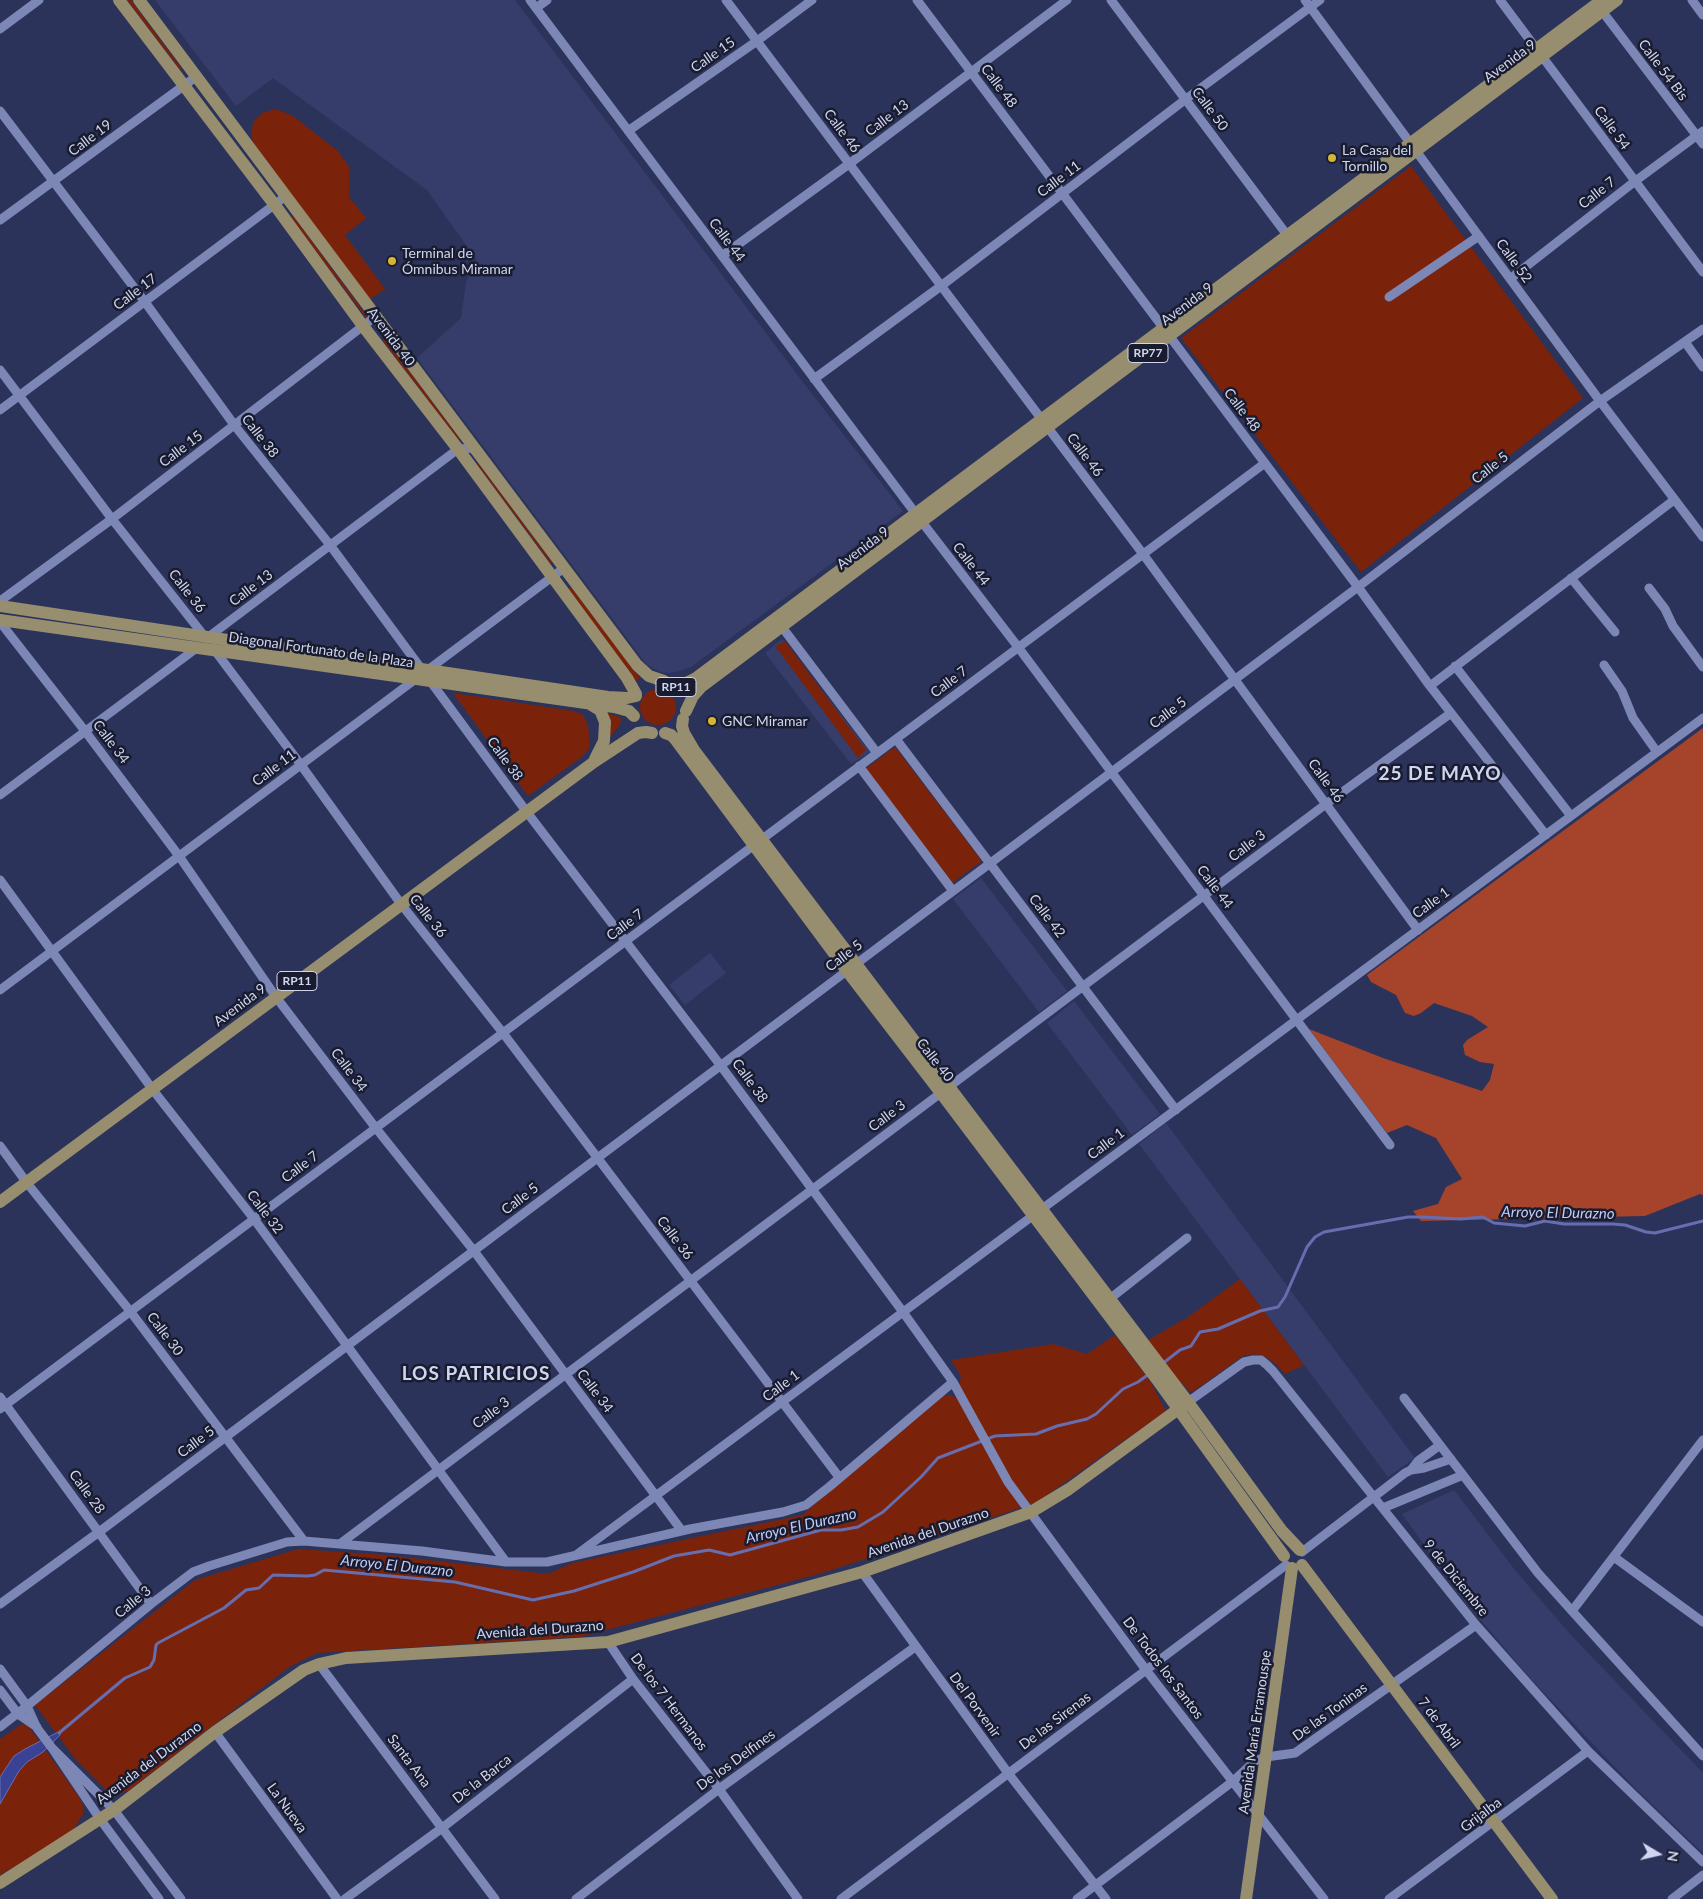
<!DOCTYPE html>
<html>
<head>
<meta charset="utf-8">
<style>
  body { margin:0 }
  #map { position:relative; width:1703px; height:1899px; overflow:hidden; background:#2c335b; font-family:Lato,sans-serif }
  canvas { display:block }
  .north { position:absolute; left:1633px; top:1829px; width:50px; height:50px; -webkit-text-stroke:4px #191c2f; paint-order:stroke; rotate:99deg; font-size:14px; font-weight:700; line-height:20px; text-align:center; color:#d0d6ef }
  .north::after { content:''; display:block; margin:auto; width:18px; height:22px; background:#d0d6ef; clip-path:polygon(50% 0,100% 100%,50% 72%,0 100%) }
</style>
</head>
<body>
<div id="map">
<canvas width="1703" height="1899"></canvas>
<div class="north">N</div>
</div>
<script>
const context = document.querySelector('canvas').getContext('2d');
context.lineJoin = 'round';
function fill(path, color) { context.fillStyle = color; context.fill(path, 'evenodd'); }
const poly = rows => new Path2D(rows.map(r => 'M' + r).join(''));
function strokePath(path, color, width, dash) { context.strokeStyle = color; context.lineWidth = width; context.lineCap = dash ? 'butt' : 'round'; context.setLineDash(dash || []); context.stroke(path); }
function write(font, color, halo, rows, align = 'center') {
  context.font = font + ' Lato,sans-serif'; context.lineWidth = 5; context.setLineDash([]); context.textBaseline = 'middle'; context.strokeStyle = halo; context.fillStyle = color; for (const [text, x, y, turn = 0] of rows) {
    context.save(); context.translate(x, y); context.rotate((+turn || 0) * Math.PI / 180); context.textAlign = isNaN(turn) ? turn : align; if (halo) context.strokeText(text, 0, 0); context.fillText(text, 0, 0); context.restore();
  }
}
fill(poly([
  [155,0,515,0,802,381,903,511,691,667,676,672,669,673,661,672,647,665,417,358,461,318,466,282,475,266,476,259,427,190,273,78,236,106],
  [782,639,870,752,851,764,765,653],
  [981,878,1067,991,1039,1012,953,899],
  [710,953,726,973,685,1005,669,985],
  [1074,1001,1160,1114,1132,1135,1047,1023],
  [1166,1123,1415,1458,1388,1477,1139,1144],
  [1454,1490,1515,1570,1571,1635,1703,1773,1703,1853,1636,1789,1529,1677,1463,1599,1402,1514]
]), '#363d6b');
fill(poly([
  [127,0,131,0,182,69,181,71],
  [272,110,279,110,293,116,338,151,349,167,349,197,366,218,345,235,385,289,369,300,253,143,251,132,254,121,262,113],
  [1411,166,1583,398,1361,572,1181,338],
  [293,216,367,316,366,318,291,218],
  [385,339,460,439,459,441,383,341],
  [476,463,478,463,552,562,551,564],
  [571,587,640,678,636,681,568,589],
  [785,641,866,750,858,758,775,646],
  '640 707a18 18 0 1 1 36 0a18 18 0 1 1-36 0Z',
  [453,693,574,711,582,714,588,724,590,747,583,756,528,796],
  [607,713,622,718,619,726,609,738],
  [895,747,982,861,952,883,865,769],
  [1240,1279,1304,1365,1285,1374,1277,1365,1266,1357,1255,1354,1243,1356,1191,1393,1167,1368,1148,1340,1188,1317],
  [1115,1335,1150,1381,1166,1411,1037,1502,962,1528,819,1574,580,1637,317,1653,289,1667,128,1791,112,1796,76,1760,35,1705,195,1580,298,1549,387,1555,548,1574,572,1563,802,1515,943,1396,951,1395,956,1398,963,1394,959,1385,961,1376,951,1360,1053,1344,1087,1354],
  [27,1724,79,1797,83,1805,83,1814,71,1834,0,1875,0,1739,20,1725]
]), '#7b220a');
fill(poly([
  [1703,728,1703,1195,1700,1194,1645,1216,1421,1221,1413,1211,1438,1204,1446,1187,1462,1179,1436,1138,1407,1125,1387,1133,1309,1029,1383,1058,1482,1091,1490,1080,1494,1064,1480,1062,1465,1055,1463,1045,1467,1040,1488,1027,1472,1016,1434,1003,1421,1013,1414,1016,1405,1013,1396,995,1371,982,1367,975]
]), '#a5432b');
const water = poly([
  [62,1730,60,1735,43,1752,27,1762,19,1771,0,1804,0,1777,14,1756,25,1749,62,1730]
]);
fill(water, '#3a4295');
strokePath(water, '#676eb0', 1);
strokePath(poly([
  [1162,1364,1180,1350,1191,1346,1200,1332,1218,1329,1260,1311,1278,1307,1285,1297,1307,1247,1315,1237,1324,1232,1408,1217,1422,1217,1461,1219,1483,1217,1494,1223,1525,1226,1545,1221,1564,1224,1613,1224,1625,1225,1646,1232,1655,1233,1703,1221],
  [59,1733,125,1678,150,1667,154,1660,156,1645,158,1643,224,1608,246,1590,259,1588,273,1575,307,1576,315,1575,324,1570,455,1582,533,1600,574,1591,633,1572,674,1556,709,1550,730,1555,821,1530,841,1530,858,1527,883,1512,921,1477,938,1458,995,1436,1036,1434,1057,1426,1087,1419,1096,1414,1123,1389,1138,1382,1149,1374]
]), '#676eb0', 3);
strokePath(poly([
  [530,0,922,522,1018,647,1390,1145],
  [726,0,1143,554,1418,930],
  [917,0,1358,587,1430,686,1546,835],
  [1111,0,1290,239],
  [1305,0,1600,401,1703,537],
  [1500,0,1703,272],
  [1692,0,1703,15],
  [536,8,547,0],
  [1602,11,1703,144],
  [0,29,39,0],
  [0,111,145,302,235,426,330,545,526,811,721,1066,903,1312,953,1382,1008,1482,1146,1670,1324,1899],
  [628,131,757,41,812,0],
  [0,220,197,76],
  [722,256,849,164,1067,0],
  [1510,279,1634,182,1703,131],
  [1389,297,1479,236],
  [1685,342,1703,367],
  [0,370,112,519,205,637],
  [814,379,941,286,1186,99,1320,0],
  [0,410,286,196],
  [1571,578,1615,632],
  [1649,588,1665,609,1673,626,1703,667],
  [0,601,112,519,376,316],
  [0,622,85,731,179,856,276,997,375,1127,474,1251,682,1531],
  [782,627,877,753],
  [207,638,458,449,475,448],
  [213,648,301,765,401,904,503,1033,839,1477],
  [1604,665,1622,691,1633,718,1657,752],
  [1455,666,1571,816],
  [1430,686,1674,500],
  [896,739,1176,1110],
  [859,766,953,891],
  [0,795,198,647],
  [0,880,153,1090,254,1219,506,1562],
  [0,990,564,568],
  [0,1146,27,1183,130,1311,304,1541],
  [1107,1301,1187,1238],
  [0,1397,151,1604],
  [1404,1398,1538,1573,1572,1611,1703,1440],
  [1188,1402,1244,1362,1253,1360,1261,1360,1267,1365,1273,1371,1476,1625,1588,1751,1703,1862],
  [0,1409,1265,463],
  [1411,1470,1418,1461,1440,1445],
  [1383,1508,1463,1475],
  [341,1543,1326,804,1451,713],
  [1302,1552,1405,1473,1411,1470,1424,1468,1451,1459],
  [576,1555,1703,718],
  [1614,1557,1703,1622],
  [862,1572,1008,1773,1106,1899],
  [0,1604,99,1532,856,964,1358,587,1600,401,1703,329],
  [1572,1611,1703,1756],
  [608,1642,633,1679,719,1789,798,1899],
  [319,1664,495,1899],
  [0,1669,27,1706,37,1728,52,1748],
  [0,1690,18,1714,37,1727],
  [0,1727,27,1706,151,1604,193,1572,209,1566,287,1542,304,1541,422,1551,506,1562,547,1562,690,1529,783,1512,806,1505,829,1487,953,1382],
  [215,1732,337,1899],
  [159,1899,100,1819,52,1748,114,1810,181,1899],
  [345,1899,442,1828,633,1679],
  [576,1899,719,1789,915,1647],
  [841,1899,1286,1565],
  [1077,1899,1232,1782,1255,1761,1266,1757,1295,1753,1476,1625],
  [1389,1899,1588,1751],
  [1672,1899,1703,1875]
]), '#7d87b5', 9);
strokePath(poly([
  [119,0,274,204,363,326,458,449,627,678,636,694],
  [139,0,637,665,649,676,664,681],
  [0,606,608,697,627,698,636,696],
  [0,620,614,707,629,711,634,716],
  [672,684,686,683,696,678,1602,0],
  [590,704,600,710,605,722,604,741,595,759],
  [686,711,693,696,701,687,1617,0],
  [683,719,682,726,684,733,694,750,1188,1402,1282,1531,1300,1550],
  [665,733,671,735,675,739,847,971,941,1093,1158,1381,1284,1556],
  [0,1202,594,762,638,733,646,732,652,733],
  [1302,1565,1552,1899],
  [0,1883,114,1810,215,1732,304,1670,319,1664,346,1658,608,1642,862,1572,1031,1512,1069,1489,1188,1402],
  [1246,1899,1292,1568]
]), '#968e6e', 12);
for (const [x, y, r, color] of [
  [1332,158,5,"#d4b535"],
  [392,261,5,"#d4b535"],
  [712,721,5,"#d4b535"]
]) { const dot = new Path2D(); dot.arc(x, y, r, 0, 2 * Math.PI); context.fillStyle = color; context.fill(dot); strokePath(dot, '#191c2f', 2); }
for (const [x, y, w] of [
  [1148,353,40],
  [676,687,40],
  [297,981,40]
]) { const box = new Path2D(); box.roundRect(x - w / 2, y - 9.5, w, 19, 4); context.fillStyle = '#191c2f'; context.fill(box); strokePath(box, '#d0d6ef', 1); }
write('bold 12px', '#d0d6ef', null, [
  ["RP77",1148,353],
  ["RP11",676,687],
  ["RP11",297,981]
]);
write('14px', '#d0d6ef', '#191c2f', [
  ["Calle 15",713,55,-35],
  ["Avenida 9",1510,61,-37],
  ["Calle 54 Bis",1663,70,53],
  ["Calle 48",999,86,53],
  ["Calle 50",1210,109,53],
  ["Calle 13",887,118,-37],
  ["Calle 54",1612,128,54],
  ["Calle 46",842,131,53],
  ["Calle 19",90,138,-37],
  ["Calle 11",1059,179,-37],
  ["Calle 7",1597,193,-38],
  ["Calle 44",727,240,53],
  ["Calle 52",1514,261,54],
  ["Calle 17",135,292,-37],
  ["Avenida 9",1187,304,-37],
  ["Avenida 40",391,337,53],
  ["Calle 48",1242,410,53],
  ["Calle 38",260,436,52],
  ["Calle 15",181,449,-37],
  ["Calle 46",1085,455,53],
  ["Calle 5",1490,468,-38],
  ["Avenida 9",863,548,-37],
  ["Calle 44",971,564,52],
  ["Calle 13",251,588,-37],
  ["Calle 36",187,591,52],
  ["Diagonal Fortunato de la Plaza",321,650,8],
  ["Calle 7",949,682,-37],
  ["Calle 5",1168,713,-37],
  ["Calle 34",111,742,53],
  ["Calle 38",505,759,54],
  ["Calle 11",274,768,-37],
  ["Calle 46",1326,781,54],
  ["Calle 3",1247,846,-37],
  ["Calle 44",1215,887,53],
  ["Calle 1",1431,903,-36],
  ["Calle 36",428,916,52],
  ["Calle 42",1047,916,53],
  ["Calle 7",625,925,-37],
  ["Calle 5",844,956,-37],
  ["Avenida 9",240,1005,-37],
  ["Calle 40",935,1060,52],
  ["Calle 34",349,1070,53],
  ["Calle 38",750,1081,54],
  ["Calle 3",887,1116,-37],
  ["Calle 1",1106,1144,-37],
  ["Calle 7",300,1167,-37],
  ["Calle 5",520,1199,-37],
  ["Calle 32",265,1212,53],
  ["Calle 36",675,1238,53],
  ["Calle 30",165,1334,53],
  ["Calle 1",781,1386,-37],
  ["Calle 34",595,1391,53],
  ["Calle 3",491,1413,-37],
  ["Calle 5",196,1442,-37],
  ["Calle 28",87,1492,54],
  ["Avenida del Durazno",928,1533,-19],
  ["9 de Diciembre",1456,1578,51],
  ["Calle 3",133,1602,-39],
  ["Avenida del Durazno",540,1630,-4],
  ["De Todos los Santos",1163,1668,53],
  ["De los 7 Hermanos",669,1702,53],
  ["Del Porvenir",975,1705,54],
  ["De las Toninas",1330,1712,-36],
  ["De las Sirenas",1055,1721,-37],
  ["7 de Abril",1439,1723,53],
  ["Avenida María Erramouspe",1255,1732,-82],
  ["De los Delfines",736,1760,-36],
  ["Santa Ana",409,1761,53],
  ["Avenida del Durazno",149,1763,-37],
  ["De la Barca",482,1779,-38],
  ["La Nueva",287,1808,54],
  ["Grijalba",1481,1815,-37]
]);
write('14px', '#d0d6ef', '#191c2f', [
  ["La Casa del",1342,150],
  ["Tornillo",1342,166],
  ["Terminal de",402,253],
  ["Ómnibus Miramar",402,269],
  ["GNC Miramar",722,721]
], 'left');
write('italic 15px', '#c0cbf9', '#191c2f', [
  ["Arroyo El Durazno",1558,1213,1],
  ["Arroyo El Durazno",801,1526,-13],
  ["Arroyo El Durazno",397,1566,6]
]);
context.letterSpacing = '1px';
write('bold 19px', '#d0d6ef', '#191c2f', [
  ["25 DE MAYO",1440,774],
  ["LOS PATRICIOS",476,1374]
]);
context.letterSpacing = '0px';
</script>
</body>
</html>
